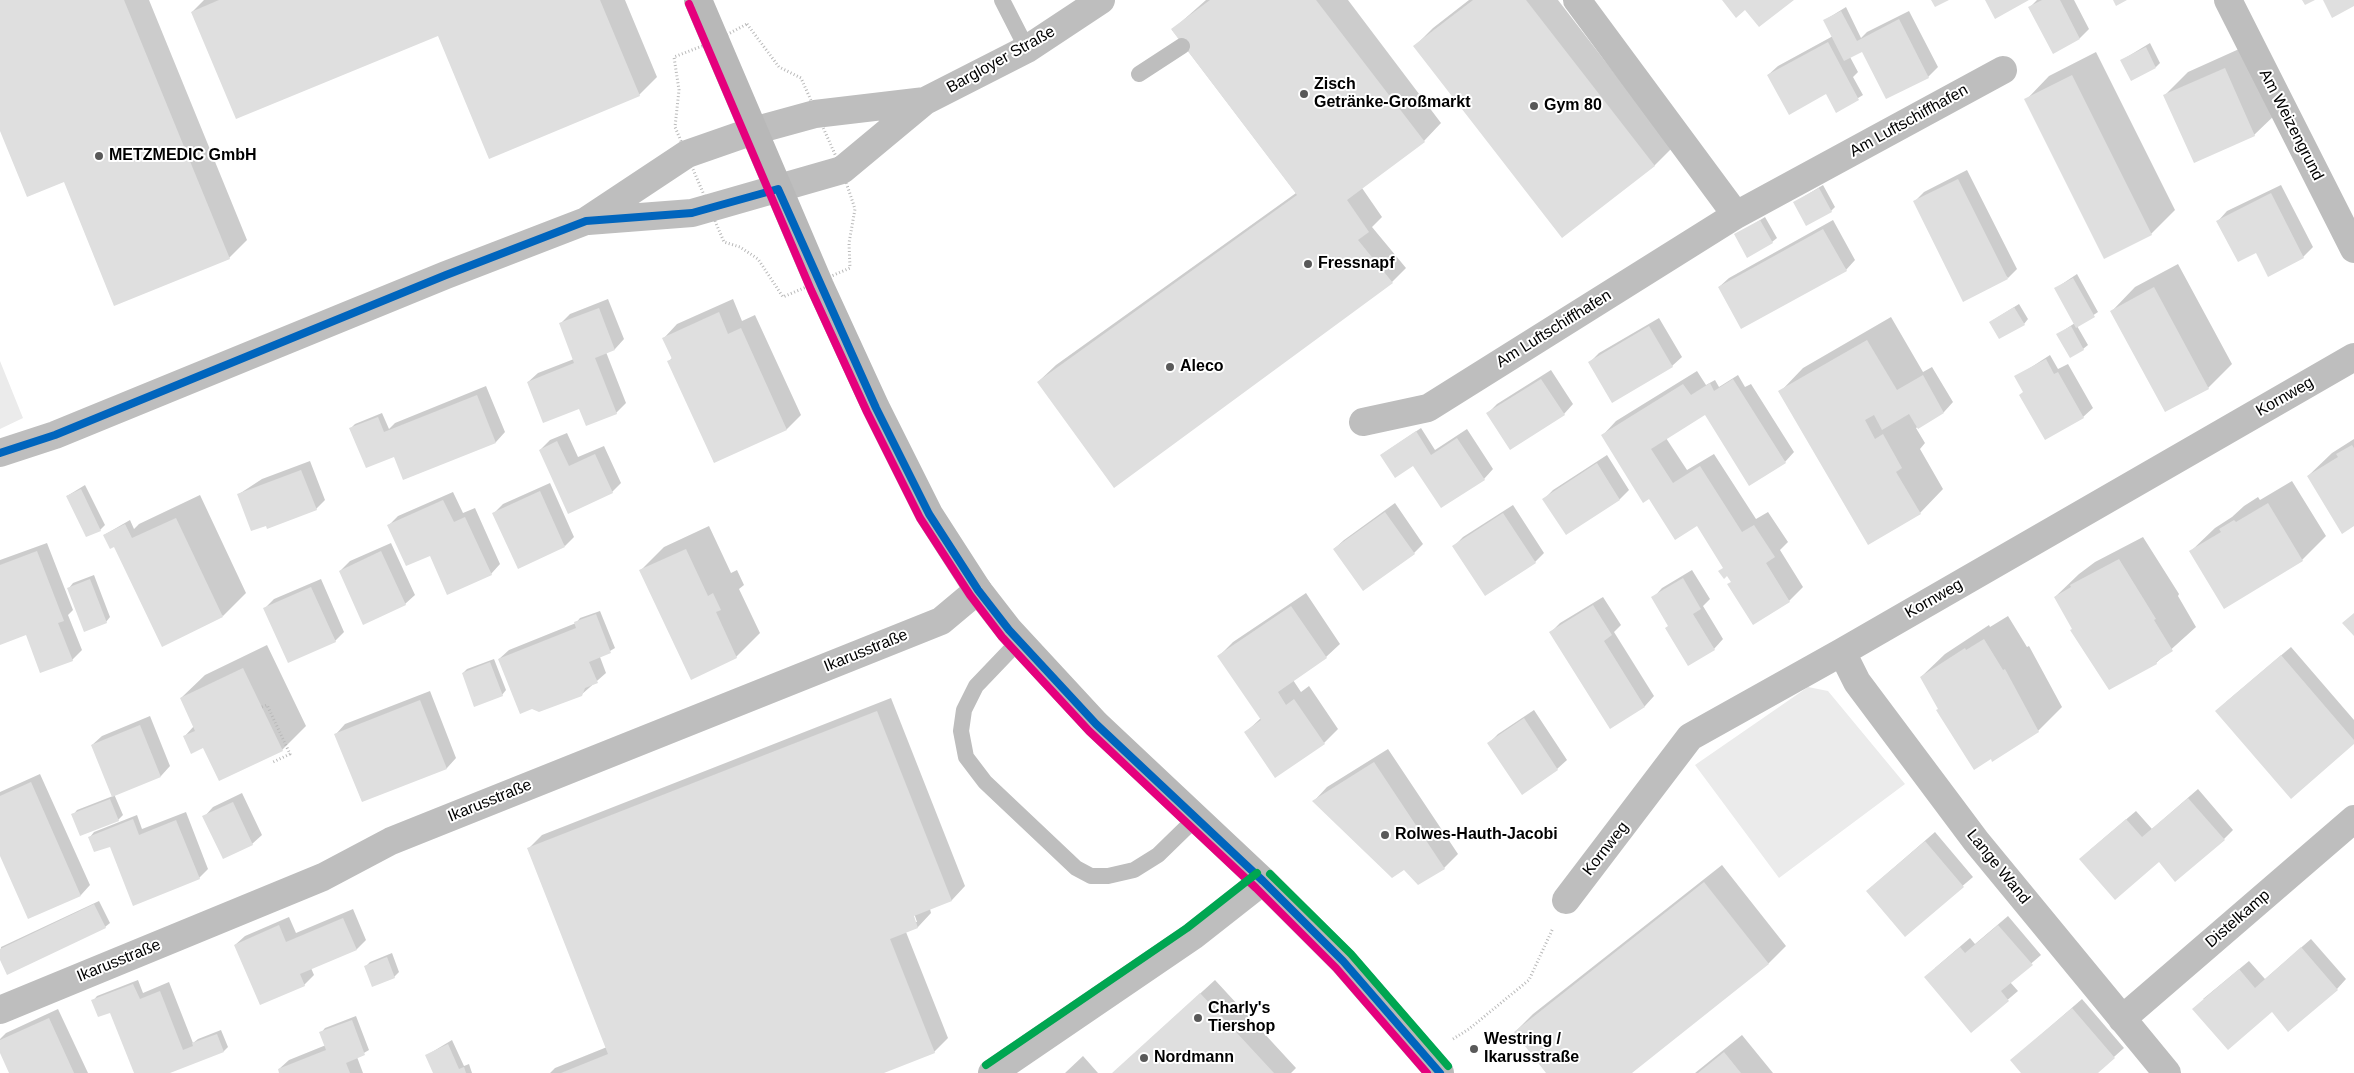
<!DOCTYPE html>
<html>
<head>
<meta charset="utf-8">
<style>
  body { margin:0 }
  canvas { display:block; background:#fff }
</style>
</head>
<body>
<canvas width="2354" height="1073"></canvas>
<script>
const context = document.querySelector('canvas').getContext('2d');
context.lineJoin = 'round';
function fill(path, color) { context.fillStyle = color; context.fill(path, 'evenodd'); }
const poly = rows => new Path2D(rows.map(r => 'M' + r).join(''));
function strokePath(path, color, width, dash) { context.strokeStyle = color; context.lineWidth = width; context.lineCap = dash ? 'butt' : 'round'; context.setLineDash(dash || []); context.stroke(path); }
function write(font, color, halo, rows, align = 'center') {
  context.font = font + ' Helvetica,sans-serif'; context.lineWidth = 4; context.setLineDash([]); context.textBaseline = 'middle'; context.strokeStyle = halo; context.fillStyle = color; for (const [text, x, y, turn = 0] of rows) {
    context.save(); context.translate(x, y); context.rotate((+turn || 0) * Math.PI / 180); context.textAlign = isNaN(turn) ? turn : align; if (halo) context.strokeText(text, 0, 0); context.fillText(text, 0, 0); context.restore();
  }
}
fill(poly([
  [0,361,23,418,0,429],
  [1808,687,1828,691,1905,784,1779,878,1695,765]
]), '#ebebeb');
fill(poly([
  [0,0,149,0,247,240,229,258,65,180,0,128],
  [204,0,625,0,657,77,639,95,439,34,192,12],
  [1206,0,1348,0,1441,123,1424,141,1362,188,1382,217,1372,227,1406,268,1392,282,1038,382,1056,365,1296,193,1172,30],
  [1469,0,1558,0,1672,148,1654,166,1415,46,1433,28],
  [2037,0,2074,0,2089,29,2080,38,2053,52,2030,7],
  [1846,7,1861,38,1867,32,1909,11,1938,67,1928,77,1862,50,1850,57,1858,72,1853,77,1863,95,1837,111,1831,91,1768,75,1778,66,1833,36,1825,20],
  [2150,43,2160,63,2156,67,2122,60],
  [2248,45,2278,112,2254,135,2165,95,2188,72],
  [2096,52,2175,210,2151,234,2026,100,2049,76],
  [1967,170,2017,269,2008,278,1914,202,1924,192],
  [1823,185,1835,207,1831,211,1795,202],
  [2281,185,2313,247,2303,257,2268,275,2256,251,2218,221,2227,211],
  [1765,217,1777,238,1772,242,1736,235],
  [1833,220,1855,260,1846,270,1719,287,1729,278],
  [2178,264,2232,364,2208,388,2112,311,2135,287],
  [2077,274,2098,312,2077,326,2088,345,2083,349,2058,334,2075,323,2056,288],
  [608,299,624,339,615,349,606,352,626,403,616,413,580,407,528,382,538,373,574,359,560,324,570,314],
  [733,299,742,321,755,315,801,415,787,429,714,462,669,361,672,358,664,338,677,324],
  [2019,304,2028,319,2024,324,1990,322],
  [1891,317,1923,372,1932,367,1953,402,1944,412,1916,428,1925,443,1920,449,1943,489,1920,513,1780,392,1803,368],
  [1659,318,1682,357,1672,366,1590,362,1599,353],
  [2050,355,2058,369,2068,364,2093,408,2083,417,2024,391,2016,377],
  [1551,370,1573,404,1564,414,1488,413,1497,404],
  [1697,371,1706,385,1715,380,1719,387,1738,375,1745,387,1751,384,1794,452,1785,462,1710,411,1666,438,1687,470,1714,454,1756,519,1768,512,1788,542,1780,550,1803,587,1789,601,1732,582,1698,524,1649,497,1603,435,1616,421],
  [486,386,505,432,496,442,404,479,394,454,351,428,355,424,382,413,389,429,395,423],
  [1421,428,1435,450,1467,429,1493,469,1484,479,1414,464,1381,455],
  [567,433,578,457,604,446,621,483,612,492,540,450,550,440],
  [2354,439,2354,525,2308,476,2332,453],
  [1607,455,1629,490,1620,499,1566,533,1544,499,1553,490],
  [310,461,325,500,316,509,239,494,262,479],
  [2292,481,2326,536,2302,560,2191,551,2215,528,2232,517,2244,506,2258,497,2260,500],
  [550,483,574,537,565,546,494,513,503,504],
  [85,485,105,525,100,530,67,496],
  [453,492,463,513,475,508,500,564,491,574,430,554,389,525,398,516],
  [200,495,246,593,223,616,116,547,104,535,130,520,134,529,139,524],
  [1395,503,1423,544,1414,553,1334,549,1344,540],
  [1513,505,1544,553,1535,562,1454,546,1463,537],
  [709,526,731,573,737,570,744,585,739,589,760,633,736,657,641,570,664,547],
  [2143,537,2179,594,2178,596,2196,627,2156,663,2074,629,2055,597,2079,574,2095,562],
  [47,543,73,610,68,615,82,650,72,660,26,633,0,644,0,560],
  [391,543,415,595,405,604,340,571,350,561],
  [1692,570,1710,599,1703,606,1723,639,1714,649,1669,625,1653,598,1662,588],
  [94,575,110,617,106,622,69,588,73,583],
  [321,579,344,632,335,641,265,608,274,599],
  [1306,593,1340,644,1326,657,1293,680,1301,692,1309,686,1338,729,1324,743,1246,732,1261,718,1219,656,1233,642],
  [1603,597,1621,625,1614,632,1654,696,1645,706,1610,727,1551,632,1560,623],
  [600,611,615,648,600,657,606,673,581,695,499,659,509,650,576,623,580,618],
  [2008,616,2027,647,2029,646,2062,707,2038,731,1993,760,1939,708,1921,677,1945,654,1989,625,1990,627],
  [267,645,306,726,282,750,204,746,184,737,194,726,181,698,205,675],
  [2291,647,2354,720,2354,743,2226,702],
  [494,659,506,690,502,695,463,673,467,669],
  [430,691,456,758,447,768,362,801,336,734,345,724],
  [891,698,965,886,952,900,930,909,931,913,918,927,906,932,948,1038,934,1052,880,1073,550,1073,555,1068,607,1047,529,848,542,835],
  [913,910,917,922,914,922],
  [1534,710,1567,760,1557,769,1489,743,1498,734],
  [150,716,170,766,161,776,114,794,123,815,118,820,73,815,77,810,113,796,92,745,102,736],
  [1388,749,1458,854,1444,868,1404,868,1314,801,1327,787],
  [40,774,90,885,81,895,29,917,0,853,0,792],
  [2198,789,2233,830,2224,839,2159,861,2090,850,2136,811,2152,829],
  [242,793,262,835,252,844,204,817,213,807],
  [186,812,208,869,199,878,90,837,94,832,137,815,142,829],
  [1935,832,1973,877,1905,935,1867,891],
  [1722,865,1786,946,1769,963,1630,1073,1548,1073,1515,1032,1533,1014],
  [99,901,110,923,105,927,0,958,1,947],
  [353,909,366,940,357,949,311,968,314,975,304,985,235,945,245,936,289,917,296,933],
  [2008,916,2041,955,2010,982,2018,991,1971,1031,1935,968,1970,938,1975,944],
  [2311,939,2346,979,2337,989,2272,1010,2203,999,2249,961,2265,979],
  [392,953,399,972,394,977,373,986,365,967,370,962],
  [138,980,143,993,169,982,193,1043,198,1039,221,1030,228,1047,224,1051,167,1073,135,1073,110,1010,93,1001,97,996],
  [1215,980,1296,1068,1291,1073,1113,1073],
  [2082,999,2124,1048,2096,1073,2023,1073,2012,1060],
  [58,1009,88,1073,11,1073,0,1050,0,1039,6,1033],
  [356,1016,369,1050,357,1057,363,1073,281,1073,279,1069,289,1060,326,1045,321,1033,325,1028],
  [1742,1035,1773,1073,1695,1073],
  [452,1040,464,1066,469,1064,472,1073,434,1073,427,1055],
  [1083,1056,1098,1073,1065,1073]
]), '#0003');
fill(poly([
  [0,0,124,0,230,259,114,306,64,182,27,197,0,131],
  [219,0,600,0,640,96,489,159,438,36,236,119,191,12],
  [1210,0,1316,0,1425,142,1347,200,1369,232,1358,240,1393,283,1114,488,1037,382,1297,195,1171,29],
  [1473,0,1526,0,1655,166,1562,238,1413,46],
  [1722,0,1794,0,1759,27,1745,10,1736,18],
  [1931,0,1949,0,1935,7],
  [1985,0,2029,0,1995,19],
  [2042,0,2060,0,2080,39,2053,54,2028,7],
  [2113,0,2127,0,2116,6],
  [2302,0,2315,0,2305,5],
  [2323,0,2354,0,2354,6,2332,18],
  [1841,11,1857,41,1899,19,1929,78,1886,99,1862,52,1844,61,1823,20],
  [1828,42,1859,100,1836,113,1826,94,1789,115,1767,75],
  [2146,47,2156,68,2131,81,2120,60],
  [2225,68,2255,136,2194,163,2163,95],
  [2072,75,2152,235,2104,259,2024,99],
  [1958,179,2008,279,1963,302,1913,201],
  [1819,188,1832,212,1806,226,1793,202],
  [2271,193,2304,258,2268,277,2256,253,2238,262,2216,221],
  [1760,220,1773,243,1747,258,1734,234],
  [1823,229,1847,271,1741,329,1718,287],
  [2073,278,2095,317,2076,328,2054,288],
  [2154,287,2209,389,2165,412,2110,311],
  [2014,307,2025,325,1999,339,1989,322],
  [599,308,615,350,595,358,617,414,586,426,579,409,543,423,527,382,574,363,559,323],
  [719,312,728,334,741,328,787,430,714,463,667,361,672,359,662,338],
  [1649,326,1673,367,1612,403,1588,362],
  [2071,326,2084,350,2070,358,2056,334],
  [1867,340,1897,390,1923,375,1944,413,1918,429,1909,414,1882,430,1874,415,1865,420,1875,439,1883,434,1902,468,1896,472,1921,514,1868,545,1778,391],
  [2046,359,2054,374,2058,372,2084,418,2045,440,2019,395,2023,392,2014,376],
  [1541,379,1565,415,1510,450,1486,413],
  [1733,379,1786,463,1749,486,1705,415,1651,449,1673,483,1700,466,1742,532,1754,525,1775,557,1766,563,1790,602,1753,625,1727,584,1731,582,1727,576,1724,579,1718,571,1723,568,1697,526,1675,540,1649,499,1643,503,1601,435,1683,384,1691,395,1710,383,1714,391],
  [477,395,496,443,403,480,394,457,366,468,349,428,378,417,384,432],
  [1416,431,1431,455,1457,438,1485,480,1441,508,1413,466,1395,478,1380,455],
  [557,441,569,466,595,454,613,493,568,514,539,450],
  [2352,445,2354,448,2354,526,2342,534,2307,476,2338,457,2336,454],
  [1597,463,1620,500,1566,535,1542,499],
  [301,470,317,510,267,529,266,526,251,531,237,494],
  [81,489,101,531,86,537,66,496],
  [540,491,565,547,518,569,492,513],
  [443,500,454,522,465,517,492,575,447,595,430,556,406,566,387,525],
  [2268,503,2303,561,2224,609,2189,551,2221,532,2219,529,2234,520,2236,522],
  [1385,512,1415,554,1363,591,1333,549],
  [1503,513,1536,563,1485,596,1452,546],
  [176,518,223,617,162,647,114,547,110,549,103,535,125,524,132,538],
  [686,549,708,596,713,593,721,610,716,612,737,658,691,680,639,570],
  [37,551,64,621,58,623,73,661,40,673,26,635,0,645,0,565],
  [381,551,406,605,363,625,339,571],
  [2119,559,2156,619,2154,620,2173,651,2156,662,2157,664,2109,690,2070,630,2072,629,2054,597,2071,587,2070,585],
  [1683,578,1701,609,1693,614,1715,650,1688,666,1665,628,1668,626,1651,597],
  [90,579,107,623,84,632,67,588],
  [311,587,336,642,288,663,263,608],
  [1593,605,1612,635,1604,641,1645,707,1610,729,1549,632],
  [1291,606,1327,658,1278,692,1286,705,1294,699,1325,744,1275,778,1244,732,1261,720,1217,656],
  [2354,613,2354,636,2342,623],
  [596,614,611,653,589,662,598,683,585,688,582,696,539,712,532,709,520,714,498,659,576,628,574,622],
  [1984,639,2003,670,2005,669,2039,732,1992,762,1991,759,1974,770,1936,710,1938,709,1920,677,1965,648,1966,650],
  [2281,655,2354,740,2354,744,2291,799,2215,711],
  [490,662,503,696,474,707,462,673],
  [243,668,283,751,219,781,203,748,191,754,183,736,195,731,180,698],
  [420,700,447,769,362,802,334,734],
  [877,711,952,901,914,916,918,928,890,939,935,1053,884,1073,561,1073,608,1054,527,848],
  [1524,718,1558,770,1522,795,1487,743],
  [140,725,161,777,112,797,91,745],
  [1374,762,1445,869,1418,885,1404,870,1392,878,1312,801],
  [31,782,81,896,28,919,0,856,0,796],
  [2188,798,2225,840,2175,882,2159,862,2115,900,2079,859,2126,819,2142,837],
  [110,799,119,821,80,836,71,814],
  [233,802,253,845,223,859,202,816],
  [133,819,139,835,176,820,200,879,133,906,110,847,94,852,88,837],
  [1925,841,1964,887,1905,937,1866,891],
  [1704,882,1769,964,1632,1073,1546,1073,1514,1032],
  [94,904,106,928,7,975,0,960,0,949],
  [343,918,357,950,300,974,305,986,260,1005,234,945,279,925,286,942],
  [1998,925,2033,965,2001,991,2009,1001,1971,1033,1924,977,1960,947,1965,953],
  [2301,947,2338,990,2288,1032,2272,1012,2228,1050,2192,1009,2239,969,2255,988],
  [387,957,395,978,372,987,364,966],
  [133,984,140,999,160,991,183,1050,193,1046,192,1043,217,1034,224,1052,170,1073,134,1073,110,1013,98,1017,91,1000],
  [1200,993,1274,1073,1112,1073],
  [2072,1008,2115,1058,2098,1073,2021,1073,2010,1060],
  [49,1018,74,1073,9,1073,0,1053,0,1040],
  [352,1020,365,1055,346,1063,350,1073,279,1073,278,1069,326,1050,319,1032],
  [448,1044,459,1069,464,1067,466,1073,433,1073,425,1055],
  [1724,1052,1741,1073,1698,1073]
]), '#dfdfdf');
strokePath(poly([
  [747,24,779,67,801,78,842,170,855,209,849,243,850,268,783,297,758,259,740,247,724,242,675,127,679,90,674,57,715,41,747,24],
  [262,707,267,705,290,754,271,763],
  [1453,1039,1469,1029,1529,980,1553,928]
]), '#b9b9b9', 3, [1, 2.5]);
strokePath(poly([
  [1002,0,1027,49],
  [1139,74,1182,46],
  [1019,641,976,686,964,710,961,731,966,757,985,782,1076,868,1091,876,1108,876,1134,870,1158,855,1196,818]
]), '#bebebe', 16);
strokePath(poly([
  [1577,0,1736,215],
  [2228,0,2354,249],
  [588,221,692,213,842,170,925,101,1027,49,1101,0],
  [1363,422,1428,408,1736,215,2003,70],
  [0,453,55,435,446,275,586,221,687,154,753,131,815,114,925,101],
  [1842,652,1857,682,1976,841,2167,1073],
  [1566,900,1690,737,1842,652,2354,357],
  [0,1010,323,877,391,841,941,621,978,590],
  [2122,1019,2354,819],
  [992,1073,1193,936,1263,881]
]), '#bebebe', 28);
strokePath(poly([
  [698,0,820,286,876,408,929,514,978,590,1009,630,1096,724,1263,881,1343,961,1440,1073]
]), '#b8b8b8', 28);
strokePath(poly([
  [0,453,55,435,446,275,586,221,692,213,778,189,876,408,929,514,978,590,1009,630,1096,724,1263,881,1343,961,1440,1073]
]), '#0065bd', 8);
strokePath(poly([
  [689,4,811,290,867,412,920,518,970,595,1002,637,1089,731,1256,888,1336,968,1427,1073]
]), '#e5007d', 8);
strokePath(poly([
  [1270,874,1351,954,1448,1066],
  [986,1065,1187,928,1257,873]
]), '#00a651', 8);
for (const [x, y, r, color] of [
  [1304,94,5,"#595959"],
  [1534,106,5,"#595959"],
  [99,156,5,"#595959"],
  [1308,264,5,"#595959"],
  [1170,367,5,"#595959"],
  [1385,835,5,"#595959"],
  [1198,1018,5,"#595959"],
  [1474,1049,5,"#595959"],
  [1144,1058,5,"#595959"]
]) { const dot = new Path2D(); dot.arc(x, y, r, 0, 2 * Math.PI); context.fillStyle = color; context.fill(dot); strokePath(dot, '#fff', 2); }
write('16px', '#000', '#fff', [
  ["Bargloyer Straße",1001,60,-29],
  ["Am Luftschiffhafen",1909,121,-29],
  ["Am Weizengrund",2291,125,63],
  ["Am Luftschiffhafen",1554,329,-32],
  ["Kornweg",2285,397,-30],
  ["Kornweg",1934,599,-30],
  ["Ikarusstraße",866,651,-22],
  ["Ikarusstraße",490,801,-22],
  ["Kornweg",1606,849,-52],
  ["Lange Wand",1998,867,51],
  ["Distelkamp",2238,919,-41],
  ["Ikarusstraße",119,961,-22]
]);
write('bold 16px', '#000', '#fff', [
  ["Zisch",1314,85],
  ["Getränke-Großmarkt",1314,103],
  ["Gym 80",1544,106],
  ["METZMEDIC GmbH",109,156],
  ["Fressnapf",1318,264],
  ["Aleco",1180,367],
  ["Rolwes-Hauth-Jacobi",1395,835],
  ["Charly's",1208,1009],
  ["Tiershop",1208,1027],
  ["Westring /",1484,1040],
  ["Ikarusstraße",1484,1058],
  ["Nordmann",1154,1058]
], 'left');
</script>
</body>
</html>
